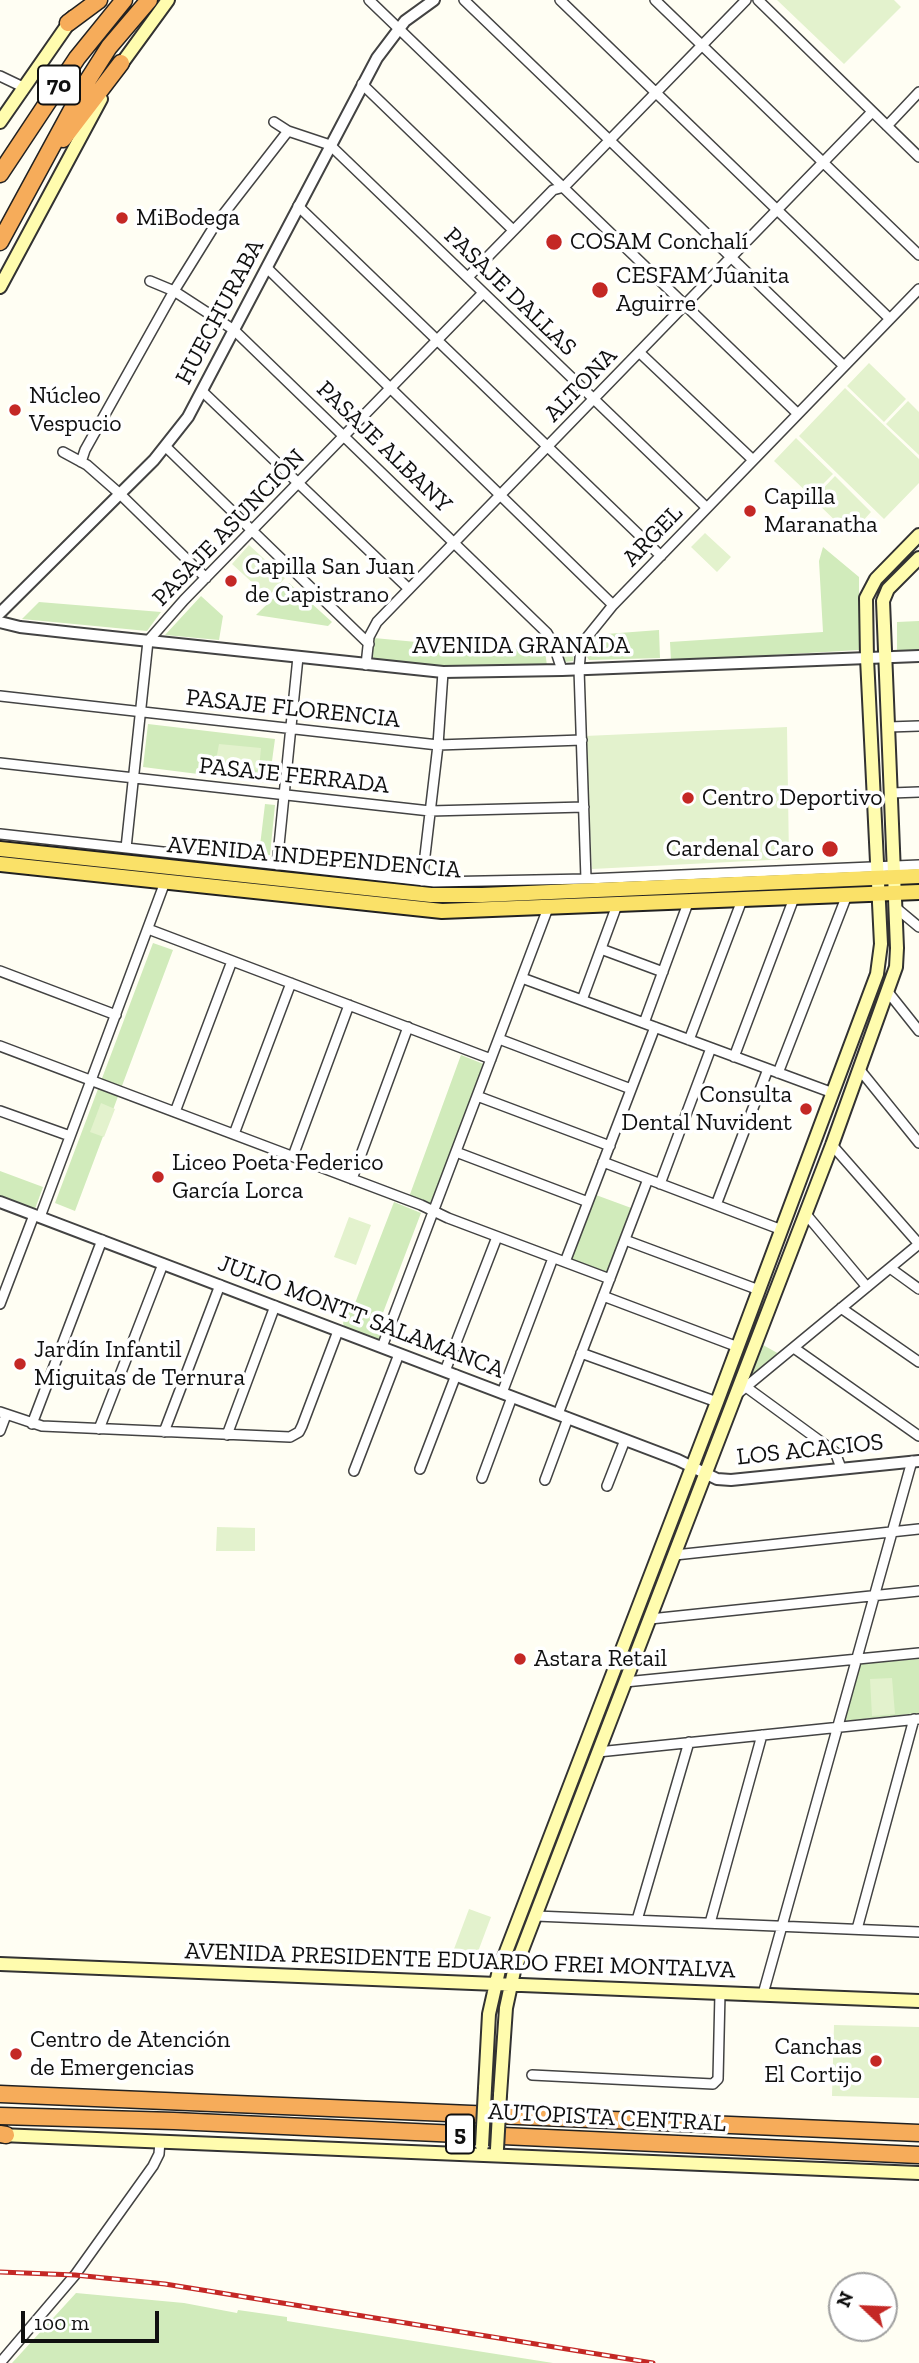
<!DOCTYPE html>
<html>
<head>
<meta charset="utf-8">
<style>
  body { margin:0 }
  #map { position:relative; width:919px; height:2363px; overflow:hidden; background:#fffef3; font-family:"Zilla Slab",serif }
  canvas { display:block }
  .north { position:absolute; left:828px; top:2272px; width:70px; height:70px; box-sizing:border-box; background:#fff; border:2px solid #9f9f9f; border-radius:50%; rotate:293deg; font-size:19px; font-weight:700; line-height:28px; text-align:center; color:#101010 }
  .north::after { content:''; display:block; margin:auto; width:24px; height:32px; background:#c42825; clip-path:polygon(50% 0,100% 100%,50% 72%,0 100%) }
  .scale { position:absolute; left:21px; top:2311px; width:138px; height:32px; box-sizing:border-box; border:4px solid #101010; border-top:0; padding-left:9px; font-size:21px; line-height:24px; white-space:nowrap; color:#101010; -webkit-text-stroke:5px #fff; paint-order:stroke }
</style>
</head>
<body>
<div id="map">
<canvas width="919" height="2363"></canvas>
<div class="north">N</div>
<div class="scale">100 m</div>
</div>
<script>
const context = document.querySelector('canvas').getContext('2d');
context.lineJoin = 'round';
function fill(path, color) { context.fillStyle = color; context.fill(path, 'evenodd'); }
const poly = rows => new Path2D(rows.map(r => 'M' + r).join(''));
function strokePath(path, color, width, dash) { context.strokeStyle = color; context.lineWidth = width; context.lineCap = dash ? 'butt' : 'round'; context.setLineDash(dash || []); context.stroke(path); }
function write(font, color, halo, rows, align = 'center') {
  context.font = font + ' "Zilla Slab",serif'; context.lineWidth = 7; context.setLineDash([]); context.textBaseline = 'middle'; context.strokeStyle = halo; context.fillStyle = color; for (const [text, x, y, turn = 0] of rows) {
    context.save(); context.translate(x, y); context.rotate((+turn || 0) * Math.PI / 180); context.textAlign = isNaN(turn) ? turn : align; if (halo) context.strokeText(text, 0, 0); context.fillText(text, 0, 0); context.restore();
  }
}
fill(poly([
  [823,547,859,577,859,650,671,661,670,642,823,632,819,561],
  [289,583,332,622,328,626,256,615],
  [201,596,223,616,219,640,165,635],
  [39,602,161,612,147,631,22,619],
  [919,621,919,651,897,653,897,622],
  [659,630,660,658,589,660,587,657,586,648,593,635],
  [577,636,573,661,565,662,557,637],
  [374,638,470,647,545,650,547,666,444,667,372,661],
  [148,724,275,739,269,783,143,767],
  [265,804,275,805,270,855,259,854],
  [153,943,173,950,75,1211,55,1203],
  [461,1055,486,1065,434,1206,409,1197],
  [0,1171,43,1187,35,1209,0,1196],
  [596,1195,634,1209,609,1273,571,1259],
  [394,1202,421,1213,381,1318,388,1321,381,1340,375,1341,345,1329,343,1323,348,1310,352,1311],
  [763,1345,781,1355,749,1381],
  [919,1659,919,1713,845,1721,860,1664],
  [76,2293,184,2303,237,2313,238,2310,287,2317,287,2321,553,2363,12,2363]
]), '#d1ebbb');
fill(poly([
  [777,0,894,0,901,7,844,64],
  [869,363,906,399,884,422,847,386],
  [845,388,919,459,919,483,884,519,799,436],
  [908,401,919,412,919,455,886,424],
  [796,438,833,474,811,496,774,461],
  [835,476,871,512,850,535,813,499],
  [705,533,731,557,717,572,691,547],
  [249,545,285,578,268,597,232,564],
  [787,727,789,859,592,869,585,736],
  [219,744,261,748,259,770,215,766],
  [101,1103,115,1109,104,1137,90,1132],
  [349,1217,371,1225,356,1265,334,1257],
  [217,1527,255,1528,255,1551,216,1551],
  [892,1678,895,1714,872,1716,870,1679],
  [469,1909,491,1917,476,1957,454,1949],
  [834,2025,919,2027,919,2098,832,2096]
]), '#e3f2cd');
const minor = poly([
  [369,0,798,414],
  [464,0,844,366],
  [560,0,890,319],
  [655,0,919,255],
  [758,0,919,157],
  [0,76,23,87],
  [362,84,513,230],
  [274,122,288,131,330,145,707,508],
  [887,126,919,92],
  [298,206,661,556],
  [267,268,613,605],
  [468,277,553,190,564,187,746,0],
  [150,281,174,291,234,330,547,633,553,643,562,670],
  [639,352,753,460],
  [203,392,409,589],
  [166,447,369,644],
  [63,452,87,465,120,494,206,578],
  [81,462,85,450,174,291,215,225,288,131],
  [366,665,369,637,377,622,872,112],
  [0,696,438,745,582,740],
  [888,727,919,726],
  [0,763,430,811,584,807],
  [891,793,919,792],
  [0,834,434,882,586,879,919,865],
  [126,848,148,641,184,600,483,293],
  [277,865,298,657],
  [586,879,579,669,581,648,584,641,613,605,919,289],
  [422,881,438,745,443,672],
  [895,907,919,927],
  [148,929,491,1059],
  [601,949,663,972],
  [0,971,116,1015],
  [522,978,833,1093],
  [888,992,919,1031],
  [582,1000,617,905],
  [644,1023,688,903],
  [499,1039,631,1089],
  [689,1040,742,900],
  [0,1046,421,1205,448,1218,610,1279],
  [734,1057,794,898],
  [860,1070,919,1143],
  [778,1073,847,895],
  [477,1096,610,1146],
  [0,1111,70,1136],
  [175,1112,232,961],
  [234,1134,291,983],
  [456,1152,588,1202],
  [293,1156,349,1005],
  [603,1162,782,1230],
  [352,1179,408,1027],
  [660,1184,711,1048],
  [716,1205,768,1069],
  [805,1213,867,1287],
  [40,1217,165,882],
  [625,1240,759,1290],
  [565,1262,655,1027],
  [890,1268,919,1289],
  [603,1296,738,1347],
  [0,1304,34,1215],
  [841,1308,919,1362],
  [382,1347,548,908],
  [794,1348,919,1436],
  [581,1353,717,1402],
  [445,1371,497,1237],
  [746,1387,835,1452,841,1468],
  [502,1393,553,1258],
  [736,1395,919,1244,832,1145],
  [0,1412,42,1426,290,1437,299,1432,302,1426,338,1331],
  [558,1414,648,1179],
  [32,1424,102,1240],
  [99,1429,163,1264],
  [0,1431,6,1415],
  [164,1432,220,1285],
  [227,1435,275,1306],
  [420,1469,456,1375],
  [354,1471,399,1354],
  [482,1478,512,1397],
  [545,1480,568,1418],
  [607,1486,625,1440],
  [675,1555,919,1529],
  [650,1619,919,1591],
  [625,1682,919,1653],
  [598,1752,919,1719],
  [536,1916,919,1932],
  [637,1920,689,1742],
  [710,1923,762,1735],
  [857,1929,914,1719],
  [763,1994,912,1461],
  [532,2075,713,2084,718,2079,720,1993],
  [0,2363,75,2275,153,2166,159,2154,160,2141]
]);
const tertiary = poly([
  [0,613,154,460,188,417,377,58,405,21,434,0],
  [0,622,20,627,74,633,443,672,562,670,919,656],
  [0,1202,678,1460,717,1479,731,1480,919,1461]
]);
const secondary = poly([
  [117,70,168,0],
  [0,122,73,17],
  [0,287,101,99],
  [0,1964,919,2001],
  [485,2088,489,2014,499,1970,717,1402,877,974,881,944,867,658,866,598,876,579,919,535],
  [500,2095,506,2008,514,1971,832,1145,896,967,897,948,883,601,888,589,919,558],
  [0,2135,919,2173]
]);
const primary = poly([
  [0,849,431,895,482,895,919,876],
  [0,864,442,911,919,892]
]);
const motorway = poly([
  [68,23,99,0],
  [63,139,121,63],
  [0,174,77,58,124,0],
  [0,242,88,80,109,47,149,0],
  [0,2094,919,2133],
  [0,2116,174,2121,919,2155],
  [0,2134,6,2135]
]);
strokePath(minor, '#434343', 12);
strokePath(tertiary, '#434343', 14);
strokePath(secondary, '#323232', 16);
strokePath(primary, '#212121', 18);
strokePath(motorway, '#212121', 19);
strokePath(minor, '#fff', 9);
strokePath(tertiary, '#fff', 10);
strokePath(secondary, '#fffcae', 12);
strokePath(primary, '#fae168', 14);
strokePath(motorway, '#f6ac5a', 16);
const rail = poly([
  [0,2272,75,2275,165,2284,653,2363]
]);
strokePath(rail, '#c42825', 5);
strokePath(rail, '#fff', 2.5, [8]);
const secondaryBridge = poly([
  [482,2146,485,2088],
  [497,2149,500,2095]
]);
strokePath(secondaryBridge, '#323232', 16, []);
strokePath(secondaryBridge, '#fffcae', 12);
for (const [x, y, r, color] of [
  [122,218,7,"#c42825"],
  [554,242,9,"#c42825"],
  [600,290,9,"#c42825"],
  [15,410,7,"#c42825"],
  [750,511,7,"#c42825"],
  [231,581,7,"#c42825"],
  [688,798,7,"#c42825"],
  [830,849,9,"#c42825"],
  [806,1109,7,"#c42825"],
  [158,1177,7,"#c42825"],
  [20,1364,7,"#c42825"],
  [520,1659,7,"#c42825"],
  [16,2054,7,"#c42825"],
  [876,2061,7,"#c42825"]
]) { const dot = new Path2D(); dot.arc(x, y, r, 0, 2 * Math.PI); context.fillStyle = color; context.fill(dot); strokePath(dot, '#fff', 2.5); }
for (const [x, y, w] of [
  [59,85,42],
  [460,2134,28]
]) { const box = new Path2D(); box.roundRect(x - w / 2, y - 19.5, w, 39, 5); context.fillStyle = '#fff'; context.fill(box); strokePath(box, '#101010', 2); }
write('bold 23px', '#101010', null, [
  ["70",59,85],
  ["5",460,2134]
]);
write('24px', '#101010', '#fff', [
  ["MiBodega",136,218],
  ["COSAM Conchalí",570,242],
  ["CESFAM Juanita",616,276],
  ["Aguirre",616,304],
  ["Núcleo",29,396],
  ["Vespucio",29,424],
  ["Capilla",764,497],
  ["Maranatha",764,525],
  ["Capilla San Juan",245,567],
  ["de Capistrano",245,595],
  ["Centro Deportivo",702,798],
  ["Cardenal Caro",814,849,"right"],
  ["Consulta",792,1095,"right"],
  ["Dental Nuvident",792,1123,"right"],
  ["Liceo Poeta Federico",172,1163],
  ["García Lorca",172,1191],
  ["Jardín Infantil",34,1350],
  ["Miguitas de Ternura",34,1378],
  ["Astara Retail",534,1659],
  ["Centro de Atención",30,2040],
  ["de Emergencias",30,2068],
  ["Canchas",862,2047,"right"],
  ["El Cortijo",862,2075,"right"]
], 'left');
write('24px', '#101010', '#fff', [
  ["PASAJE DALLAS",510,292,44],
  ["HUECHURABA",220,312,-62],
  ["ALTONA",581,385,-46],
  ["PASAJE ALBANY",384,447,44],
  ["PASAJE ASUNCIÓN",229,528,-46],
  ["ARGEL",653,536,-46],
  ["AVENIDA GRANADA",521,646],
  ["PASAJE FLORENCIA",293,709,6],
  ["PASAJE FERRADA",294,776,6],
  ["AVENIDA INDEPENDENCIA",314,858,5],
  ["JULIO MONTT SALAMANCA",361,1317,21],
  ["LOS ACACIOS",810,1450,-6],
  ["AVENIDA PRESIDENTE EDUARDO FREI MONTALVA",460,1961,2],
  ["AUTOPISTA CENTRAL",607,2118,3]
]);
</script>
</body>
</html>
